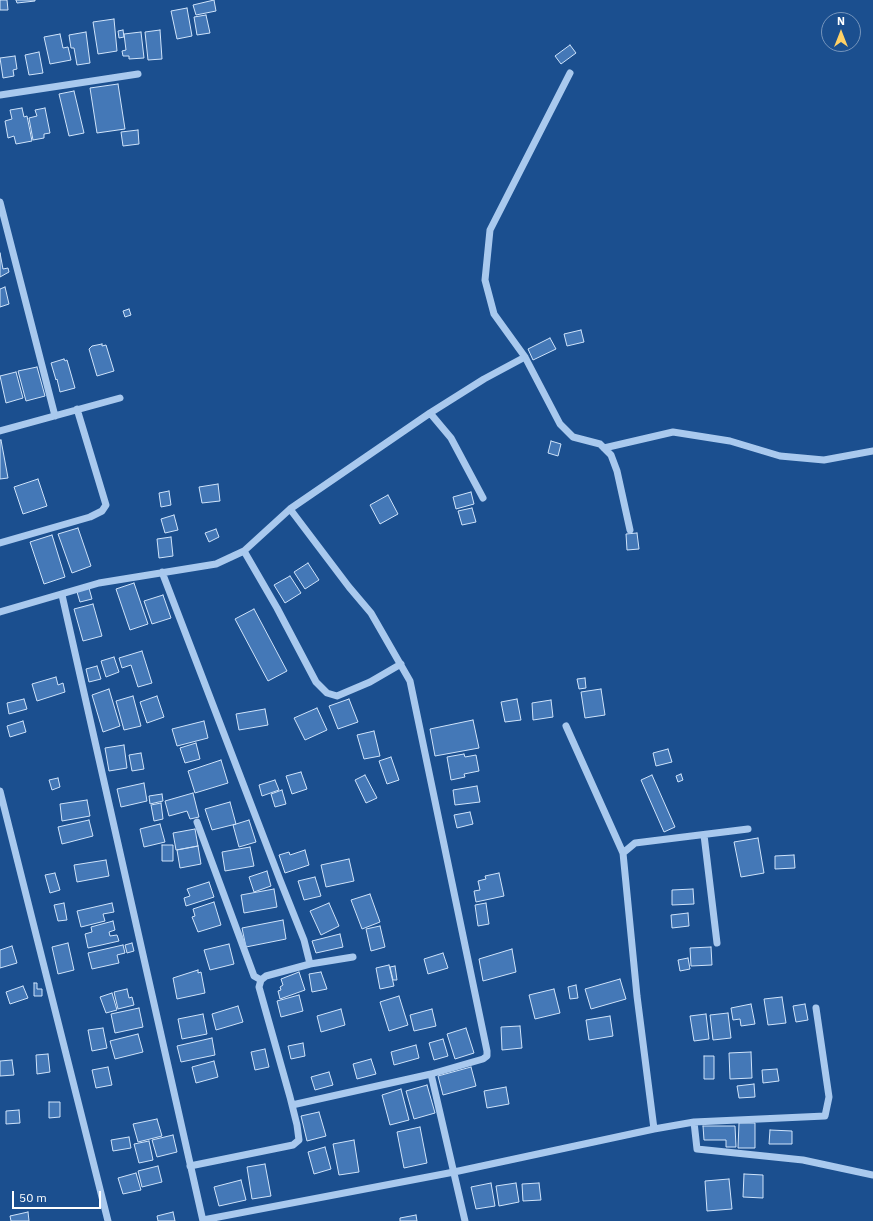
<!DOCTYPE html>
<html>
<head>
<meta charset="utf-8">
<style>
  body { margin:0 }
  #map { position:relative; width:873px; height:1221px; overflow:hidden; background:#1b4f8f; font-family:"IBM Plex Sans",sans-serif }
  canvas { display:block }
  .north { position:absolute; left:821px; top:12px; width:40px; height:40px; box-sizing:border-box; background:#1b4f8f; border:1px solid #7695bc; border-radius:50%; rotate:0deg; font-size:11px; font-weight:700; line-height:16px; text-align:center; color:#fff }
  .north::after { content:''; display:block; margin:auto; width:14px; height:18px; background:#ffd166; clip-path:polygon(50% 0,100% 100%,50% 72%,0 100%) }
  .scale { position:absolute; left:12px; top:1191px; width:89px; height:18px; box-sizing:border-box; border:2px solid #fff; border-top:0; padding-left:5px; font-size:12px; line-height:14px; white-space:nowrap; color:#fff; -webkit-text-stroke:3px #1b4f8f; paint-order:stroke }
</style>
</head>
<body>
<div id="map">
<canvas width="873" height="1221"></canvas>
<div class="north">N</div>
<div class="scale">50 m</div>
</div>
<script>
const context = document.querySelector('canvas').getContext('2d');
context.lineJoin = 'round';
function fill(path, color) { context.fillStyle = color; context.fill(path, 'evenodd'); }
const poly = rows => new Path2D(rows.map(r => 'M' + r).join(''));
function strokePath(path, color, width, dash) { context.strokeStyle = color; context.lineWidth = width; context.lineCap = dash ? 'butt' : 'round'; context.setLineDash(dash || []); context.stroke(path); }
const building = poly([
  [0,0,7,0,8,10,0,10,0,0],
  [16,0,35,0,35,1,17,3,16,0],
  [214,0,216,11,196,15,193,5,214,0],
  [187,8,192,36,177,39,171,11,187,8],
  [206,15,210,33,197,35,194,17,206,15],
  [114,19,117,51,98,54,93,22,114,19],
  [123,30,124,37,119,38,118,31,123,30],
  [160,30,162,59,148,60,145,32,160,30],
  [86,32,90,63,77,65,74,48,71,48,69,35,86,32],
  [141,32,144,58,129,59,129,56,123,56,122,51,126,50,124,34,141,32],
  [60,34,63,48,68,47,71,60,50,64,44,37,60,34],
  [570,45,576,53,561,64,555,56,570,45],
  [39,52,43,73,29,75,25,55,39,52],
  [15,56,17,69,13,70,14,76,3,78,0,58,15,56],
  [118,84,125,129,97,133,90,88,118,84],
  [74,91,84,133,69,136,59,94,74,91],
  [22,108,24,117,27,116,32,141,16,144,14,136,8,138,5,121,12,119,10,110,22,108],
  [45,108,50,133,44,134,44,138,33,140,29,118,37,116,35,110,45,108],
  [138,130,139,144,123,146,121,132,138,130],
  [0,253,3,269,8,268,9,272,0,277,0,253],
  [5,287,9,304,0,307,0,289,5,287],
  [129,309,131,315,125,317,123,311,129,309],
  [581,330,584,342,567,346,564,334,581,330],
  [550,338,556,349,533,360,528,349,550,338],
  [102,344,102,346,106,345,114,371,97,376,89,349,92,346,102,344],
  [64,359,65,361,67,360,75,388,60,392,57,379,56,380,51,363,64,359],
  [37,367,45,396,26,401,18,371,37,367],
  [16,372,23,398,6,403,0,376,16,372],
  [1,440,8,478,0,479,0,440,1,440],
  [551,441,561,444,558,456,548,453,551,441],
  [38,479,47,506,23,514,14,487,38,479],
  [218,484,220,501,202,503,199,487,218,484],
  [169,491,171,505,161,507,159,493,169,491],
  [471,492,474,504,456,509,453,497,471,492],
  [388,495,398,514,380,524,370,505,388,495],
  [472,508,476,522,462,525,458,511,472,508],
  [174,515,178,530,165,533,161,519,174,515],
  [78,528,91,566,72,573,58,534,78,528],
  [216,529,219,537,209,542,205,533,216,529],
  [637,533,639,549,627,550,626,534,637,533],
  [52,535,65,577,44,584,30,542,52,535],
  [171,537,173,556,159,558,157,539,171,537],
  [308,563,319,580,305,589,294,572,308,563],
  [290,576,301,593,285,603,274,585,290,576],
  [134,583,148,624,130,630,116,589,134,583],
  [89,588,92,599,80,602,77,592,89,588],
  [163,595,171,618,152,624,144,601,163,595],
  [93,604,102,636,83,641,74,609,93,604],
  [254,609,287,671,268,681,235,619,254,609],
  [142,651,152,683,138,687,131,665,122,668,119,658,142,651],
  [114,657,119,672,106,677,101,661,114,657],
  [97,666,101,679,89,682,86,669,97,666],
  [56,677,58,685,63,683,65,692,37,701,32,684,56,677],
  [585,678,586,688,579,689,577,679,585,678],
  [109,689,120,726,103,732,92,695,109,689],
  [601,689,605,715,585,718,581,692,601,689],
  [133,696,141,726,124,730,116,701,133,696],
  [157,696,164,717,147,723,140,702,157,696],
  [24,699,27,709,9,714,7,703,24,699],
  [349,699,358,722,338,729,329,706,349,699],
  [517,699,521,720,505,722,501,702,517,699],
  [551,700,553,717,533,720,532,703,551,700],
  [317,708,327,730,305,740,294,718,317,708],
  [265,709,268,725,239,730,236,714,265,709],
  [473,720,479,748,435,756,430,729,473,720],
  [23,721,26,732,10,737,7,726,23,721],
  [204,721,208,738,177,746,172,729,204,721],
  [374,731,380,756,364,759,357,735,374,731],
  [196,743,200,759,185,763,180,748,196,743],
  [124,745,127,768,109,771,105,748,124,745],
  [668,749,672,762,656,766,653,753,668,749],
  [141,753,144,769,132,771,129,755,141,753],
  [464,754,465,757,476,755,479,771,464,774,465,777,451,780,447,757,464,754],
  [391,757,399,780,387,784,379,761,391,757],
  [221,760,228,783,195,793,188,771,221,760],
  [301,772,307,789,292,794,286,776,301,772],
  [681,774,683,780,678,782,676,776,681,774],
  [365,775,377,798,366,803,355,780,365,775],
  [652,775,675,827,664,832,641,780,652,775],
  [58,778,60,787,52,790,49,780,58,778],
  [275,780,279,790,262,796,259,785,275,780],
  [144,783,147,801,121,807,117,789,144,783],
  [477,786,480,802,455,805,453,790,477,786],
  [282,790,286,804,275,807,271,794,282,790],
  [193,793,199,817,190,819,187,811,169,816,165,801,193,793],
  [162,794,163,801,150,804,149,796,162,794],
  [87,800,90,816,62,821,60,804,87,800],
  [230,802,236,824,212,830,205,809,230,802],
  [161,803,163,819,154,821,151,805,161,803],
  [470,812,473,824,457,828,454,815,470,812],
  [89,820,93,836,62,844,58,827,89,820],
  [249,820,256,842,239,847,233,825,249,820],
  [160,824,165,842,144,847,140,829,160,824],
  [195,829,198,846,176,850,173,833,195,829],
  [758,838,764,873,741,877,734,842,758,838],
  [162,845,173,845,173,861,162,861,162,845],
  [198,846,201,864,180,868,177,850,198,846],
  [250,847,254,866,225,871,222,852,250,847],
  [305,850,309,865,285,873,279,855,289,852,290,855,305,850],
  [794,855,795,868,775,869,775,856,794,855],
  [349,859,354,881,326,887,321,865,349,859],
  [106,860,109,876,77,882,74,865,106,860],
  [267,871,271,886,254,892,249,877,267,871],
  [55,873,60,890,50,893,45,875,55,873],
  [499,873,504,896,476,902,474,891,480,890,478,881,486,879,485,876,499,873],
  [315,877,321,896,304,900,298,881,315,877],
  [209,882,214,897,186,906,184,898,190,896,187,889,209,882],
  [274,889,277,907,244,913,241,895,274,889],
  [693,889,694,904,672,905,672,890,693,889],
  [370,894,380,922,362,929,351,900,370,894],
  [214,902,221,925,198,932,192,917,195,916,193,909,214,902],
  [64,903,67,920,58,921,54,905,64,903],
  [112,903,114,912,103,914,105,921,81,927,77,911,112,903],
  [329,903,339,926,321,935,310,911,329,903],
  [486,903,489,924,478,926,475,905,486,903],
  [688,913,689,926,672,928,671,915,688,913],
  [283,920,286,939,246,947,242,928,283,920],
  [113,921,115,930,109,932,110,936,117,935,119,941,88,948,85,934,92,932,91,927,113,921],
  [380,926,385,947,371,951,366,929,380,926],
  [340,934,343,947,316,953,312,941,340,934],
  [68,943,74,970,58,974,52,947,68,943],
  [132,943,134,951,127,953,125,945,132,943],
  [229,944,234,964,210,970,204,950,229,944],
  [123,945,125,953,117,955,119,963,92,969,88,953,123,945],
  [12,946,17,963,0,968,0,950,12,946],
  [711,947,712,965,691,966,690,948,711,947],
  [512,949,516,972,483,981,479,959,512,949],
  [443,953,448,968,428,974,424,959,443,953],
  [688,958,690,969,680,971,678,960,688,958],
  [389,965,394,986,380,989,376,968,389,965],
  [395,966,397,980,393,980,390,967,395,966],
  [198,970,198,973,201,972,205,993,177,999,173,978,198,970],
  [299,972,305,990,280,999,278,991,281,990,280,987,283,985,281,979,299,972],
  [321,972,327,989,312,992,309,974,321,972],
  [620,979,626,999,591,1009,585,989,620,979],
  [34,983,37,983,37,989,42,989,42,996,34,996,34,983],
  [576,985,578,998,570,999,568,987,576,985],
  [23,986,28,998,10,1004,6,992,23,986],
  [127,989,129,998,132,997,134,1005,118,1009,114,992,127,989],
  [554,989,560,1013,535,1019,529,995,554,989],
  [112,993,117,1010,106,1013,100,997,112,993],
  [299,995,303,1011,281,1017,277,1001,299,995],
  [399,996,408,1025,389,1031,380,1002,399,996],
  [782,997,786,1023,768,1025,764,999,782,997],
  [751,1004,755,1024,741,1026,740,1019,733,1020,731,1008,751,1004],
  [805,1004,808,1020,796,1022,793,1006,805,1004],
  [238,1006,243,1022,216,1030,212,1014,238,1006],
  [139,1008,143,1027,115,1033,111,1014,139,1008],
  [341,1009,345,1025,321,1032,317,1016,341,1009],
  [432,1009,436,1026,414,1031,410,1015,432,1009],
  [728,1013,731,1038,713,1040,710,1015,728,1013],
  [203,1014,207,1034,182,1039,178,1019,203,1014],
  [706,1014,709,1039,694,1041,690,1016,706,1014],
  [610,1016,613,1036,589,1040,586,1020,610,1016],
  [520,1026,522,1048,502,1050,501,1027,520,1026],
  [103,1028,107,1048,92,1051,88,1030,103,1028],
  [466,1028,474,1053,455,1059,447,1034,466,1028],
  [138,1034,143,1052,115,1059,110,1041,138,1034],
  [212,1038,215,1055,181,1062,177,1046,212,1038],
  [443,1039,448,1056,434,1060,429,1043,443,1039],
  [303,1043,305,1056,291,1059,288,1046,303,1043],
  [416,1045,419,1058,394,1065,391,1052,416,1045],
  [265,1049,269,1067,255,1070,251,1052,265,1049],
  [751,1052,752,1078,730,1079,729,1053,751,1052],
  [48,1054,50,1072,37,1074,36,1055,48,1054],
  [704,1056,714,1056,714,1079,704,1079,704,1056],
  [371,1059,376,1074,357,1079,353,1064,371,1059],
  [12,1060,14,1075,0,1076,0,1061,12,1060],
  [214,1061,218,1077,196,1083,192,1067,214,1061],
  [108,1067,112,1085,96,1088,92,1070,108,1067],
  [471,1067,476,1086,443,1095,438,1076,471,1067],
  [777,1069,779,1081,763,1083,762,1070,777,1069],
  [329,1072,333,1085,315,1090,311,1077,329,1072],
  [754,1084,755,1097,739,1098,737,1086,754,1084],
  [427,1085,435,1113,414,1119,406,1091,427,1085],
  [506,1087,509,1104,487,1108,484,1091,506,1087],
  [401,1089,409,1120,390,1125,382,1095,401,1089],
  [49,1102,60,1102,60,1117,49,1118,49,1102],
  [19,1110,20,1123,6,1124,6,1111,19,1110],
  [319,1112,326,1136,307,1141,301,1116,319,1112],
  [157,1119,162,1136,138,1142,133,1124,157,1119],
  [739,1123,755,1123,755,1148,738,1148,739,1123],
  [703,1126,735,1126,736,1147,726,1147,726,1140,704,1140,703,1126],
  [420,1127,427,1163,404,1168,397,1132,420,1127],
  [770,1130,792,1131,792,1144,769,1144,770,1130],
  [173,1135,177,1152,157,1157,152,1140,173,1135],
  [129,1137,131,1148,113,1151,111,1140,129,1137],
  [354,1140,359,1172,339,1175,333,1144,354,1140],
  [149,1141,153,1160,139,1163,134,1144,149,1141],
  [325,1147,331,1169,314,1174,308,1152,325,1147],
  [265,1164,271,1196,252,1199,247,1167,265,1164],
  [158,1166,162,1182,142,1187,138,1171,158,1166],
  [136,1173,141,1190,123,1194,118,1178,136,1173],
  [744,1174,763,1175,763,1198,743,1197,744,1174],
  [729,1179,732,1209,707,1211,705,1181,729,1179],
  [241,1180,246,1200,219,1206,214,1187,241,1180],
  [491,1183,495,1206,476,1209,471,1187,491,1183],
  [516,1183,519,1202,499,1206,496,1186,516,1183],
  [539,1183,541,1200,523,1201,522,1184,539,1183],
  [28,1212,29,1221,11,1221,10,1216,28,1212],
  [173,1212,175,1221,158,1221,157,1216,173,1212],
  [416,1215,417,1221,400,1221,400,1218,416,1215]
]);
fill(building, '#4478b7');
strokePath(building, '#cfe3fa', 1);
strokePath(poly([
  [570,73,490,230,485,280,494,314,525,357,560,424,573,437,600,444,611,455,617,471,630,530],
  [0,95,138,74],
  [0,202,55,416],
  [430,413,451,438,483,498],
  [0,431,120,398],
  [604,448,673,432,730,441,780,456,824,460,873,451],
  [290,509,349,587,371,613,410,681,487,1051,487,1056,483,1059,431,1074,292,1105],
  [0,543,90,517,102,511,106,505,77,409],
  [244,551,277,608,316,682,327,693,337,696,370,682,401,664],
  [162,572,280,880,304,940,310,964],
  [62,595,203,1221],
  [0,612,99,583,216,564,244,551,290,509,430,413,484,379,525,357],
  [566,726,623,853,637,996,654,1129],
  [0,791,108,1221],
  [197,822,254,976,261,980],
  [704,835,717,943],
  [623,853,635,843,748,829],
  [431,1074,465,1221],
  [694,1122,697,1149,803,1160,873,1175],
  [190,1166,293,1145,299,1140,297,1125,290,1097,259,987,261,980,266,976,310,964,353,957],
  [203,1220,454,1172,654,1129,694,1122,825,1116,829,1097,816,1008]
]), '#a9c9ee', 7);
</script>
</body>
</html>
